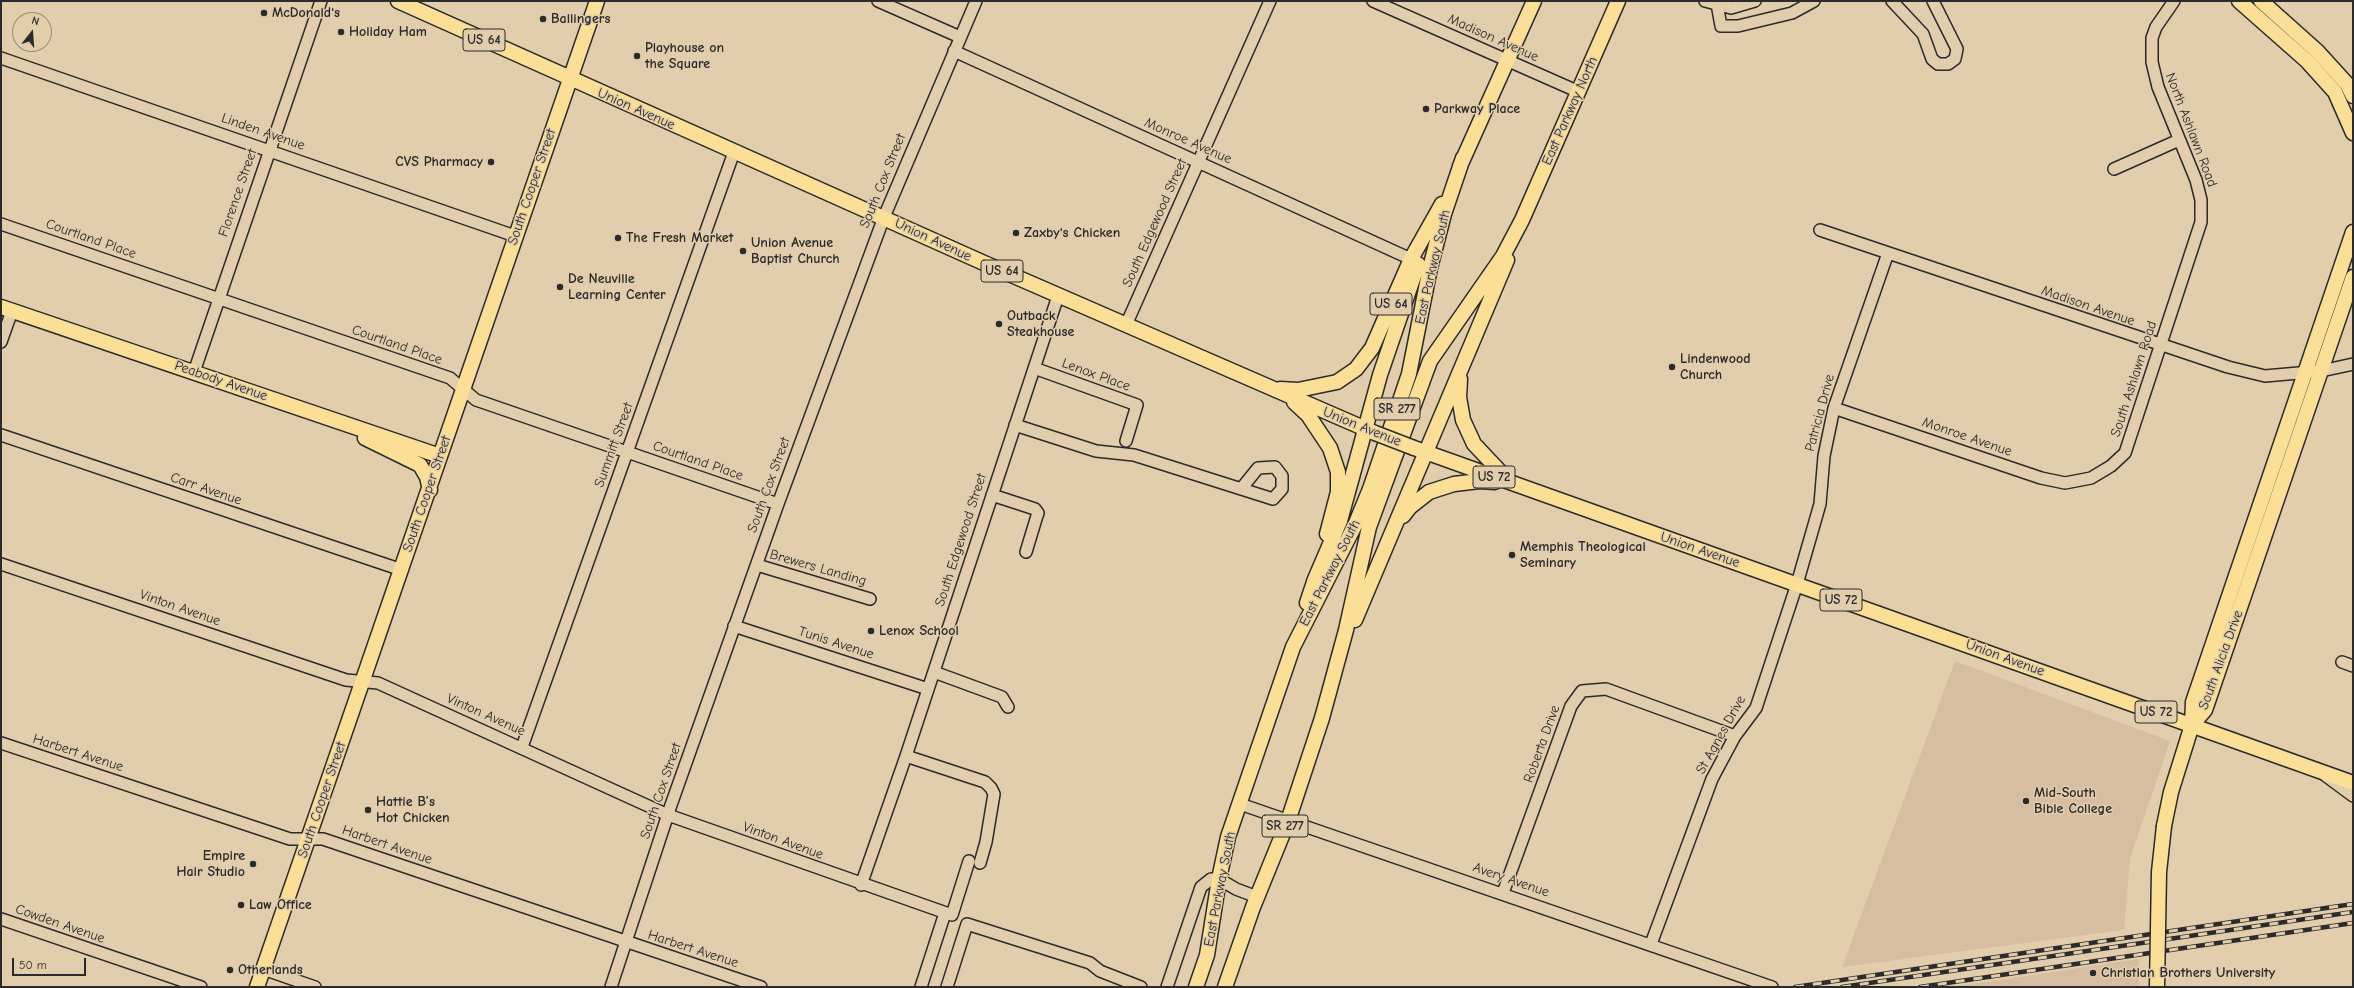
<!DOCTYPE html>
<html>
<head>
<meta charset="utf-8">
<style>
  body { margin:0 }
  #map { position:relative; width:2354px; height:988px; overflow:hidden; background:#e2cdac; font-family:"Comic Neue",sans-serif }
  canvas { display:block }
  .frame { position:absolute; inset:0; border:2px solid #2b2b2b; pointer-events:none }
  .north { position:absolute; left:12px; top:12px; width:40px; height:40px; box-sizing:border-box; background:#e2cdac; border:1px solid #998c78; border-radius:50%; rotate:17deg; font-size:11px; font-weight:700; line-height:16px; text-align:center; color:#2b2b2b }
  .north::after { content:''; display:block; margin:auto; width:14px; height:18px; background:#2b2b2b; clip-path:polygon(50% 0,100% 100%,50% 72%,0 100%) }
  .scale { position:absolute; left:12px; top:958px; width:74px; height:18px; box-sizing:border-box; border:2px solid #2b2b2b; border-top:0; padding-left:5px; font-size:12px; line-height:14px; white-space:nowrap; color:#2b2b2b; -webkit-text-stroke:3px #e2cdac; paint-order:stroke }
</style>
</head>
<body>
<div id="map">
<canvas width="2354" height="988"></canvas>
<div class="frame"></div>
<div class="north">N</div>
<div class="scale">50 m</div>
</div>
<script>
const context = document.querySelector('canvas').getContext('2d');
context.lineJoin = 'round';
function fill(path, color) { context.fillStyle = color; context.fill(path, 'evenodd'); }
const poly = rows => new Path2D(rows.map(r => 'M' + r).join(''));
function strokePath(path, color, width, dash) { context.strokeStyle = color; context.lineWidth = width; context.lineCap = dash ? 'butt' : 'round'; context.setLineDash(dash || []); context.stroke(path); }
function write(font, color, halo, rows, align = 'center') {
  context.font = font + ' "Comic Neue",sans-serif'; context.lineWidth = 3; context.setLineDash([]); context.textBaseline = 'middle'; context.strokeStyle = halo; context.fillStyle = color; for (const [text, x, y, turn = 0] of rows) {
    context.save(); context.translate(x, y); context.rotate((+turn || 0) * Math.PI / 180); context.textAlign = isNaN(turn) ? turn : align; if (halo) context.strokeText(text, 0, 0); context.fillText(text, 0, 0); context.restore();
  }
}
fill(poly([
  [1955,661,2170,741,2130,859,2124,930,1842,967],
  [2139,959,2139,987,1953,987]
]), '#d7bea0');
const minor = poly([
  [878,1,960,37],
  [1373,1,1579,92],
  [1705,1,1731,8,1755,1],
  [1892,1,1923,34,1932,59,1938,64,1948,64,1955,59,1957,49,1933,1],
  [1717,4,1721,26,1738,26,1792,13,1814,1],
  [954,51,1411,259],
  [1,58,515,236],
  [2114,169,2179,140],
  [1,224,450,378,476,400,778,504],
  [1820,230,2228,367,2265,376,2321,371,2353,364],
  [1126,325,1270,1],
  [1,342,12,311],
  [1034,368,1137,405,1126,441],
  [194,372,321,1],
  [1834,408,2041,478,2065,483,2091,478,2111,466,2125,453,2201,222,2201,200,2196,180,2158,87,2152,62,2152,38,2156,27,2174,1],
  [1015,425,1096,451,1134,455,1273,499,1282,489,1282,476,1275,467,1258,468,1241,489],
  [1,435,402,570],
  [992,495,1035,509,1038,513,1036,519,1026,552],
  [1,564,346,680,378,683,668,815,952,915,969,861],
  [757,565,870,599],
  [734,626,928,689],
  [2342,662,2353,666],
  [934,672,1002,697,1008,707],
  [1,743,290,839,323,839,761,987],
  [522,747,734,152],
  [906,756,985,782,991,788,994,794,986,842,980,863],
  [2326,776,2353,796],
  [1240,804,1772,987],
  [861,885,906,756,1058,296],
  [1503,893,1571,706,1582,691,1606,689,1735,736],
  [1,919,201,987],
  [1651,944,1712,779,1735,736,1756,708,1797,584,1820,504,1824,456,1834,408,1888,253],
  [263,969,315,987],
  [611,987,671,805,778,504,884,217,976,1],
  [921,987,945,913],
  [947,987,967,924,1090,963,1100,971,1141,987],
  [1167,987,1201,887,1211,879,1219,879,1236,889,1257,897]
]);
const major = poly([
  [398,1,984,263,1375,433],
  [2239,1,2307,61,2335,92,2353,133],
  [2261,1,2317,51,2347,84,2353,96],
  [1460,166,1534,1],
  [1,307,440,456],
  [1460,379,1459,397,1463,420,1474,444,1507,479],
  [1280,389,1298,390,1337,382,1356,369,1372,348,1411,259,1442,204],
  [1294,402,1308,415,1330,448,1338,472,1338,492,1327,534],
  [365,438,420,465,427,477,430,490],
  [1414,448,2353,783],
  [1403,516,1410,507,1429,492,1454,484,1479,481,1495,482],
  [1307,603,1315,579,1340,521,1380,375,1418,264],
  [1355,620,1507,260],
  [2192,725,2205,710,2353,277],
  [2164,826,2171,792,2192,725,2193,702,2353,232],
  [257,987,597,1],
  [1196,987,1207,955,1219,879,1228,837,1293,647,1356,523,1370,489,1409,374,1430,268,1444,214,1463,158],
  [1225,987,1253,907,1288,821,1322,718,1346,630,1369,527,1430,361,1503,256,1522,220,1618,1]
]);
strokePath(minor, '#2b2b2b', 14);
strokePath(major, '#2b2b2b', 17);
strokePath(minor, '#e2cdac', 11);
strokePath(major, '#fbdf96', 14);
const rail = poly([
  [1795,987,2353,904],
  [1842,987,2353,912],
  [1920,987,2353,923]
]);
strokePath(rail, '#2b2b2b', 4.5);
strokePath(rail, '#e2cdac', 3, [9]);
const majorBridge = poly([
  [1375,433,1414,448],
  [2157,987,2159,872,2164,826]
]);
strokePath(majorBridge, '#2b2b2b', 17, []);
strokePath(majorBridge, '#fbdf96', 14);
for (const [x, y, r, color] of [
  [264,13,4,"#2b2b2b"],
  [543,19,4,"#2b2b2b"],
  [341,32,4,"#2b2b2b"],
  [637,56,4,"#2b2b2b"],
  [1426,109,4,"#2b2b2b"],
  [491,162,4,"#2b2b2b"],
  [1016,233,4,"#2b2b2b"],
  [618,238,4,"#2b2b2b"],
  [743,251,4,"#2b2b2b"],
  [560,287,4,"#2b2b2b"],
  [999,324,4,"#2b2b2b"],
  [1672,367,4,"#2b2b2b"],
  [1512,555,4,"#2b2b2b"],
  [871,631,4,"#2b2b2b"],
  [2026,801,4,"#2b2b2b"],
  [368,810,4,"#2b2b2b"],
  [253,864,4,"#2b2b2b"],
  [241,905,4,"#2b2b2b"],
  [230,970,4,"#2b2b2b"],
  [2093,973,4,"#2b2b2b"]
]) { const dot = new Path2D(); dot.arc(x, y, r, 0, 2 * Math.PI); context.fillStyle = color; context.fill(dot); strokePath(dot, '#e2cdac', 1.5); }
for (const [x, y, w] of [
  [484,40,42],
  [1002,271,42],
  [1391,304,42],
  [1397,409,46],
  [1494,477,42],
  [1841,600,42],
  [2156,712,42],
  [1285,826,46]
]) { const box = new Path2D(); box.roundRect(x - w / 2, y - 11, w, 22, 3); context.fillStyle = '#e2cdac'; context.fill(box); strokePath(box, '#2b2b2b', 1); }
write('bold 13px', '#2b2b2b', null, [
  ["US 64",484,40],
  ["US 64",1002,271],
  ["US 64",1391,304],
  ["SR 277",1397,409],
  ["US 72",1494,477],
  ["US 72",1841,600],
  ["US 72",2156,712],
  ["SR 277",1285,826]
]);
write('bold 14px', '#2b2b2b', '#e2cdac', [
  ["McDonald's",272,13],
  ["Ballingers",551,19],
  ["Holiday Ham",349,32],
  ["Playhouse on",645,48],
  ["the Square",645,64],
  ["Parkway Place",1434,109],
  ["CVS Pharmacy",483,162,"right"],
  ["Zaxby's Chicken",1024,233],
  ["The Fresh Market",626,238],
  ["Union Avenue",751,243],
  ["Baptist Church",751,259],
  ["De Neuville",568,279],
  ["Learning Center",568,295],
  ["Outback",1007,316],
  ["Steakhouse",1007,332],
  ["Lindenwood",1680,359],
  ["Church",1680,375],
  ["Memphis Theological",1520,547],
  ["Seminary",1520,563],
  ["Lenox School",879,631],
  ["Mid-South",2034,793],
  ["Bible College",2034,809],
  ["Hattie B’s",376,802],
  ["Hot Chicken",376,818],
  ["Empire",245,856,"right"],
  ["Hair Studio",245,872,"right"],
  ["Law Office",249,905],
  ["Otherlands",238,970],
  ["Christian Brothers University",2101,973]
], 'left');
write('14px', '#2b2b2b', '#e2cdac', [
  ["Madison Avenue",1493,38,24],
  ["Union Avenue",636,109,24],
  ["East Parkway North",1570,111,-66],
  ["North Ashlawn Road",2191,130,69],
  ["Linden Avenue",263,132,19],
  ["Monroe Avenue",1188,141,24],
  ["South Cox Street",883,181,-68],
  ["South Cooper Street",532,187,-71],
  ["Florence Street",238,193,-71],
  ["South Edgewood Street",1155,223,-66],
  ["Courtland Place",91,239,19],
  ["Union Avenue",933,240,25],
  ["East Parkway South",1433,267,-77],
  ["Madison Avenue",2088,306,19],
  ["Courtland Place",397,345,19],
  ["Lenox Place",1096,375,20],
  ["South Ashlawn Road",2134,379,-72],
  ["Peabody Avenue",221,381,19],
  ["Patricia Drive",1820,413,-75],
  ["Union Avenue",1362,427,22],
  ["Monroe Avenue",1967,437,19],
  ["Summitt Street",614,445,-70],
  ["Courtland Place",698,461,19],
  ["South Cox Street",769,485,-70],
  ["Carr Avenue",206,489,19],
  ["South Cooper Street",427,494,-71],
  ["South Edgewood Street",961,540,-72],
  ["Union Avenue",1700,550,19],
  ["Brewers Landing",818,568,16],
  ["East Parkway South",1330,573,-63],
  ["Vinton Avenue",180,608,19],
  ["Tunis Avenue",836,643,18],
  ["Union Avenue",2005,658,20],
  ["South Alicia Drive",2221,660,-70],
  ["Vinton Avenue",486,715,24],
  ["St Agnes Drive",1721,735,-61],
  ["Roberta Drive",1542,744,-70],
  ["Harbert Avenue",78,753,18],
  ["South Cox Street",661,791,-71],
  ["South Cooper Street",322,800,-71],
  ["Vinton Avenue",783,841,20],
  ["Harbert Avenue",387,845,19],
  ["Avery Avenue",1511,880,19],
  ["East Parkway South",1220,889,-79],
  ["Cowden Avenue",60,924,19],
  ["Harbert Avenue",693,949,18]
]);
</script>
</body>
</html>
